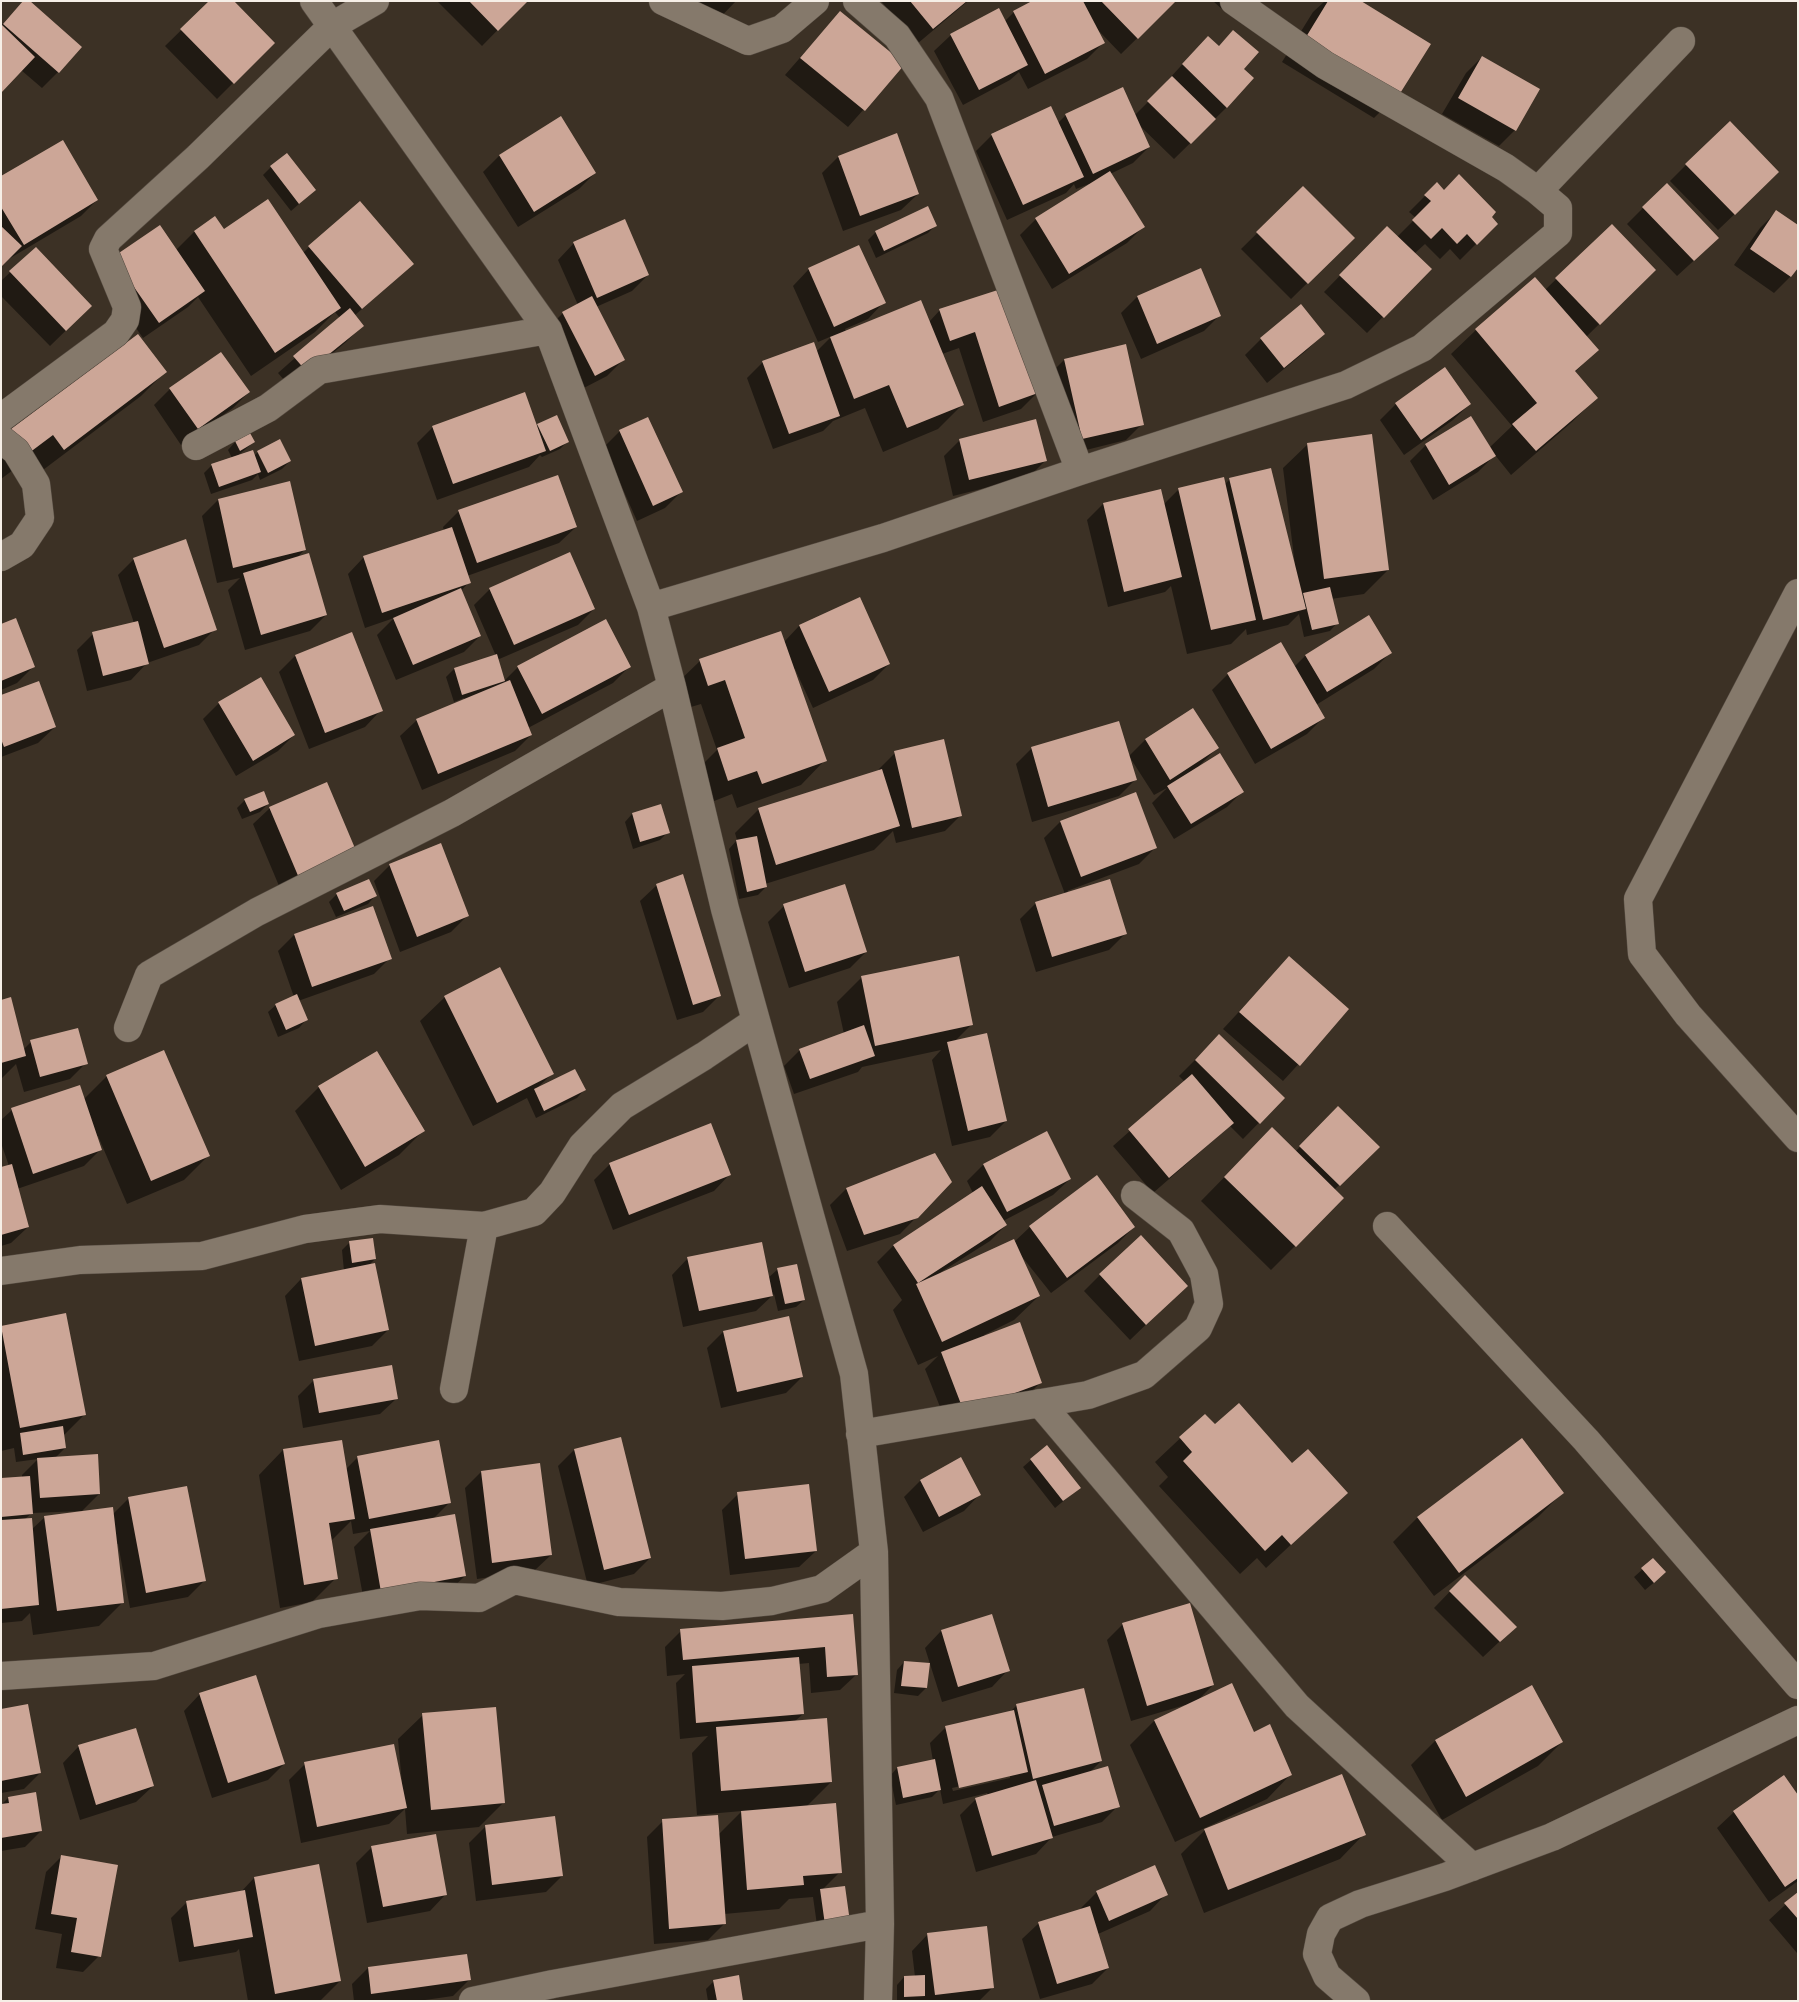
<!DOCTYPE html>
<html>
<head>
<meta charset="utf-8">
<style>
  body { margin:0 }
  #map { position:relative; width:1799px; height:2002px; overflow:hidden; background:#3c3125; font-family:Spectral,serif }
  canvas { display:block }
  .frame { position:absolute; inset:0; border:2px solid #f6efe7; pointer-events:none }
</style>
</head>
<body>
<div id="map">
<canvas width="1799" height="2002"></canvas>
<div class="frame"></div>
</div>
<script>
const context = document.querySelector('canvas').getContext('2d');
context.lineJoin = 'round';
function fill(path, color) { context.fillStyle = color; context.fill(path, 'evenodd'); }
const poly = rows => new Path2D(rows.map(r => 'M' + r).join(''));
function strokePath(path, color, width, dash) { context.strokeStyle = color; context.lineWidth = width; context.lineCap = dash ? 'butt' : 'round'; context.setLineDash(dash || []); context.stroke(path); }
fill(poly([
  [211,1,273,43,217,99,165,46],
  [437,1,526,1,482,46],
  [653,1,736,1,711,27],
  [881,1,968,1,917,44],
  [1035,1,1175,1,1121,54,1097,29,1103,43,1087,59,1028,89,1019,72,1010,80,963,105,934,51,951,35,998,10,1004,22,1014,12],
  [1213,1,1234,1,1224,11],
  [1325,1,1359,1,1398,94,1374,118,1282,62,1313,12],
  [840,12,903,65,848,127,785,75],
  [10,16,58,72,42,88,21,70,1,26],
  [1233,32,1243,69,1252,78,1226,108,1174,159,1138,124,1149,147,1133,163,1110,174,1143,227,1127,243,1052,289,1020,235,1036,219,1090,185,1089,184,1076,189,1074,184,1066,193,1007,220,976,151,992,135,1058,123,1066,115,1134,116,1168,82,1167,81,1192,54,1218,47],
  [1482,57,1515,130,1499,146,1442,114,1466,73],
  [561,117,595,173,579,189,518,227,483,172,499,156],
  [838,157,918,194,901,210,843,231,822,173],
  [1686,165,1762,188,1718,230,1670,181],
  [271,167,315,190,291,211,263,175],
  [1,178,97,200,81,216,7,260,1,265],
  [1437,184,1444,191,1490,217,1496,224,1460,260,1450,249,1440,259,1425,244,1414,254,1430,269,1367,333,1324,292,1371,244,1397,237,1416,218,1409,212],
  [1303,188,1353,238,1291,299,1241,249],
  [1643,208,1701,254,1677,276,1627,224],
  [1776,212,1798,266,1790,277,1774,293,1734,265,1760,228],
  [215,218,224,230,303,253,309,247,413,264,354,316,362,326,346,342,291,388,278,373,340,318,335,312,315,332,251,376,198,297,188,307,143,338,98,274,114,258,176,250,194,232],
  [936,225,928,233,876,258,868,240,876,232],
  [1612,225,1638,286,1586,337,1597,350,1574,373,1596,398,1572,422,1511,475,1495,455,1478,472,1433,500,1410,461,1426,445,1489,448,1512,426,1451,354,1476,330,1535,278,1545,290],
  [574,243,648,275,632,291,596,307,623,360,607,376,578,391,546,330,563,313,578,305,558,260],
  [36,248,91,306,50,346,1,296,1,281],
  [809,269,884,302,868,319,845,329,846,331,929,322,940,310,1003,289,1037,393,1021,409,983,422,959,348,942,354,962,405,938,429,883,452,865,408,833,421,823,431,773,449,747,378,763,362,816,352,832,336,818,342,793,286],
  [1201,269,1220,315,1204,331,1141,359,1121,313,1137,297],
  [1301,306,1323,334,1307,350,1267,383,1245,355,1261,339],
  [1064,360,1142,424,1126,440,1066,455,1048,376],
  [165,372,141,396,39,473,29,458,1,479,1,440],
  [170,389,249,392,233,408,181,445,154,405],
  [1396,404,1470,404,1453,420,1404,455,1380,420],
  [538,425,568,441,560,449,542,457,540,455,529,467,437,500,417,443,433,427,536,427],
  [620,431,681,492,665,508,637,521,604,447],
  [250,435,254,442,236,457,254,456,258,452,290,461,282,469,260,480,258,474,252,480,211,494,204,473,212,465,232,458,228,450,235,442],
  [960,440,1045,461,1029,477,953,496,944,456],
  [1308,444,1388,570,1364,594,1331,599,1337,623,1330,631,1304,637,1299,614,1288,625,1247,635,1246,629,1231,644,1187,654,1171,586,1165,592,1108,607,1087,520,1103,504,1164,504,1179,489,1224,485,1230,479,1294,565,1295,565,1283,468],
  [218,500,304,550,296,559,326,615,310,631,245,650,228,590,240,578,217,583,202,516],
  [459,511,576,527,559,543,467,576,469,582,461,591,480,636,464,652,396,680,377,635,394,618,365,628,348,574,364,557,444,531,443,527],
  [134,559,215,629,199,645,147,663,131,680,87,691,77,650,93,634,134,623,118,575],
  [490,589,594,609,578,625,497,660,504,681,518,667,629,667,613,683,528,728,531,735,515,751,422,790,400,736,417,720,465,700,464,698,454,702,446,677,454,669,496,656,474,605],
  [859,598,889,664,873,680,813,708,795,669,793,669,825,760,801,785,737,808,732,794,704,805,693,774,717,750,701,704,684,709,675,685,700,661,784,642,799,626],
  [1368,617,1390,653,1374,669,1316,705,1323,718,1307,734,1255,764,1212,690,1228,674,1280,644,1294,667,1305,656],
  [1,626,33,667,17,683,1,690],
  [295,656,381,710,365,727,309,749,279,672],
  [1,697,55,727,38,743,1,757],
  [219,703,294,735,278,751,236,776,203,719],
  [1145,740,1217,748,1199,766,1243,791,1227,807,1174,839,1152,803,1167,788,1154,795,1129,756],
  [1032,748,1135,780,1119,796,1032,822,1016,764],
  [895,753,961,815,945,831,896,843,893,831,874,850,765,884,766,887,758,895,739,899,729,849,737,840,735,833,759,809,879,771,879,769],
  [1135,793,1156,847,1139,864,1067,891,1125,934,1109,950,1036,972,1020,919,1036,903,1065,894,1044,838,1060,822],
  [245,800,268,804,260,812,242,819,237,808],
  [270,808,355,853,282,893,253,824],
  [632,814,668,832,660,840,633,849,625,822],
  [390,865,467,916,451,932,400,952,374,881],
  [657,885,719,996,703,1012,677,1020,640,901],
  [337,894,375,896,368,904,336,917,329,902],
  [784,906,866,952,850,968,789,988,768,922],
  [372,908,390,958,374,974,298,1001,306,1020,299,1028,278,1037,268,1012,276,1005,294,997,278,951,294,935],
  [1289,958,1348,1010,1283,1081,1223,1029],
  [862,977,971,1025,954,1042,1006,1121,990,1137,952,1146,932,1060,941,1050,862,1067,858,1072,794,1094,784,1066,800,1050,844,1034,837,1002],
  [445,997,552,1074,538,1087,584,1090,577,1098,536,1118,527,1098,473,1126,420,1021],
  [1,1001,23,1050,31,1042,86,1063,70,1079,24,1092,16,1064,1,1079],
  [1219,1036,1283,1098,1243,1139,1230,1126,1153,1193,1113,1146,1185,1082,1179,1076],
  [107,1076,208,1156,184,1180,127,1204,98,1136,96,1137,100,1150,84,1166,17,1189,28,1227,11,1243,1,1246,1,1169,9,1166,1,1143,1,1120,12,1110,83,1100],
  [319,1087,423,1131,399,1155,341,1190,295,1111],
  [1338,1108,1378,1147,1334,1190,1343,1198,1271,1270,1201,1201,1248,1153,1295,1152],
  [1046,1132,1070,1179,1053,1195,1003,1221,1006,1225,990,1241,941,1272,942,1274,1014,1242,1030,1227,1097,1177,1134,1227,1118,1243,1051,1293,1019,1253,1039,1296,1014,1320,984,1335,1041,1382,1025,1398,948,1427,925,1369,938,1356,918,1365,893,1310,902,1300,877,1262,893,1246,973,1193,967,1181,983,1165],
  [935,1155,951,1182,900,1234,847,1251,830,1205,846,1189],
  [610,1164,730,1174,714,1191,613,1230,594,1180],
  [349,1243,375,1259,368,1266,388,1330,372,1346,299,1361,285,1296,301,1279,344,1271,342,1250],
  [688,1258,768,1278,778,1269,804,1300,796,1307,778,1311,774,1294,756,1311,683,1327,672,1275],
  [1100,1275,1186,1286,1130,1340,1084,1291],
  [1,1327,84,1415,63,1436,65,1448,55,1458,99,1494,82,1511,32,1513,25,1519,31,1530,45,1517,112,1515,129,1498,204,1581,188,1597,130,1608,118,1544,116,1544,123,1602,99,1626,33,1635,30,1613,22,1621,1,1623,1,1480,22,1478,22,1475,38,1459,16,1462,14,1448,1,1451],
  [723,1332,802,1377,786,1393,721,1408,707,1348],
  [314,1380,397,1398,380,1414,303,1428,298,1396],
  [1205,1415,1215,1426,1346,1493,1266,1568,1257,1558,1240,1574,1159,1486,1168,1477,1155,1462],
  [1522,1439,1562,1493,1538,1517,1434,1596,1393,1542,1417,1518],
  [283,1450,346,1469,358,1457,449,1503,433,1519,465,1576,448,1592,365,1607,354,1547,370,1531,353,1534,351,1521,331,1541,336,1578,312,1602,280,1608,259,1475],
  [574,1450,650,1558,634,1574,588,1586,558,1466],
  [961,1459,980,1494,964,1511,923,1532,904,1497,920,1481],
  [1031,1460,1079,1488,1055,1508,1023,1467],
  [481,1472,551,1555,534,1571,477,1579,465,1488],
  [738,1494,816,1551,799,1567,730,1575,722,1510],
  [1653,1560,1657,1580,1645,1590,1634,1577],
  [1465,1576,1515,1627,1483,1657,1434,1608],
  [851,1615,857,1674,840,1690,811,1693,809,1663,798,1664,803,1714,794,1722,831,1782,806,1807,840,1872,822,1890,844,1887,818,1932,813,1897,789,1899,779,1909,724,1914,724,1924,708,1940,654,1944,647,1837,663,1821,718,1835,742,1811,697,1815,692,1753,708,1736,680,1739,676,1683,685,1674,667,1676,665,1647,681,1631],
  [1123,1624,1213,1685,1198,1700,1254,1733,1291,1774,1267,1799,1175,1842,1130,1745,1154,1721,1185,1706,1185,1705,1131,1721,1107,1640],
  [941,1631,1008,1670,992,1687,942,1702,925,1648],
  [904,1662,926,1688,918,1696,894,1693,897,1670],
  [1531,1687,1562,1742,1538,1766,1442,1820,1411,1765,1435,1741],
  [1083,1689,1101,1761,1089,1773,1118,1806,1102,1822,1052,1837,1036,1854,976,1872,960,1815,976,1799,988,1795,987,1793,943,1804,940,1789,932,1797,896,1805,890,1776,897,1768,933,1761,930,1743,946,1727,1010,1712,1016,1706],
  [1010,1775,1010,1778,953,1791,952,1788],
  [200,1694,284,1764,268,1780,212,1798,184,1711],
  [1,1710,40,1773,24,1789,1,1793],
  [423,1715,503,1803,479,1827,407,1834,405,1809,389,1824,301,1843,289,1780,305,1764,402,1784,398,1739],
  [79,1746,153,1786,136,1802,80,1820,63,1763],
  [1783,1777,1798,1797,1798,1881,1769,1902,1717,1828,1734,1812],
  [8,1798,41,1831,25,1847,1,1851,1,1805],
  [485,1827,562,1876,546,1892,476,1901,469,1843],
  [1205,1830,1364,1834,1340,1859,1204,1913,1181,1854],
  [372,1847,446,1894,430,1911,367,1923,356,1863],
  [62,1856,99,1956,83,1972,56,1968,62,1934,35,1929,46,1872],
  [254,1878,340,1981,320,2001,248,2001,239,1949,236,1952,179,1962,171,1918,187,1902,240,1893],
  [1097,1892,1166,1894,1150,1911,1098,1934,1108,1968,1092,1984,1040,1999,1022,1939,1039,1923,1082,1910,1081,1908],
  [1798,1893,1798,1952,1797,1953,1769,1920],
  [928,1934,992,1988,979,2001,897,2001,897,1985,904,1977,915,1977,912,1951],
  [368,1968,470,1979,453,1996,418,2001,354,2001,352,1984],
  [714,1981,742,2001,708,2001,706,1989]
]), '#0007');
fill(poly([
  [23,1,30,1,82,47,59,73,3,24],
  [209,1,234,1,275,43,234,84,180,29],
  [469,1,528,1,498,31],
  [910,1,967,1,933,29],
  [1032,1,1083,1,1105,43,1045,74,1013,11],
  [1101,1,1176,1,1138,39],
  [1328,1,1361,1,1431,44,1399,95,1306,37],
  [999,8,1028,65,979,90,950,34],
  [840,11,905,64,865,111,800,58],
  [1,24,35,57,1,93],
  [1233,30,1259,52,1244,69,1254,78,1227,108,1182,64,1208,36,1219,46],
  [1482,56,1540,89,1516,131,1458,98],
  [1172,76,1216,119,1191,144,1147,101],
  [1123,87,1150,147,1093,174,1065,114],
  [1051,106,1084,177,1023,205,991,134],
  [561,116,596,173,534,212,499,155],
  [1730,121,1779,172,1735,215,1685,164],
  [897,133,919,194,860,216,838,156],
  [63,140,98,200,24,245,1,207,1,176],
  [287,153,316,190,299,204,270,166],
  [1110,171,1145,227,1069,274,1035,218],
  [1459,174,1496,212,1492,217,1498,224,1477,245,1467,234,1457,244,1442,228,1431,239,1412,220,1431,201,1424,195,1437,182,1444,190],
  [1667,183,1719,238,1694,261,1642,207],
  [1303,186,1355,238,1308,284,1256,232],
  [268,199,341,308,275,353,194,231,215,216,224,229],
  [360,201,414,264,362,309,308,246],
  [928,206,937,226,884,251,875,231],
  [1776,210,1798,225,1798,268,1791,277,1750,249],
  [625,219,649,275,597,298,573,242],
  [1612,224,1656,270,1600,325,1555,278],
  [160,225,205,291,159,323,113,257],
  [1,226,22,246,1,267],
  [1387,226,1432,269,1384,318,1339,275],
  [859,245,886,303,834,327,808,268],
  [36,247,92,306,66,331,9,271],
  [1201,268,1221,316,1157,344,1137,296],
  [1535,277,1599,350,1575,371,1598,398,1536,451,1512,424,1537,403,1475,329],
  [1004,288,1038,393,999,407,975,332,950,341,939,309],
  [592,296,625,360,595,376,562,312],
  [921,300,964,405,907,428,889,385,854,399,830,337],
  [1301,304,1325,334,1284,368,1260,338],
  [350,308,364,326,307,372,293,356],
  [138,334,167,372,64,450,53,435,25,456,7,432],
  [814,342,840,416,789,434,762,361],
  [1126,344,1144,425,1082,439,1064,359],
  [221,352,250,392,198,429,169,388],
  [1445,367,1471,404,1421,440,1395,403],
  [525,392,546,451,453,484,432,426],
  [557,415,569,442,550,451,537,424],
  [1471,416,1496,456,1449,485,1425,444],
  [648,417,683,492,653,506,619,430],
  [1036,419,1047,461,969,480,959,439],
  [250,433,255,442,240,451,235,441],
  [1372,434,1389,570,1324,579,1307,443],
  [280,439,291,461,268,473,257,451],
  [253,450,261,472,219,487,211,464],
  [1271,468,1306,609,1263,620,1229,478],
  [558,475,577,527,477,563,458,510],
  [1224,477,1256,620,1211,630,1178,488],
  [290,481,306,550,233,568,218,499],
  [1161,489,1182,577,1124,592,1103,503],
  [452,527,471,583,382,613,363,556],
  [186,539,217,630,164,648,133,558],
  [570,552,595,609,514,645,489,588],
  [309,553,327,615,261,635,243,573],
  [1330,587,1339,624,1312,630,1303,593],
  [461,588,481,636,413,665,393,618],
  [860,597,890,664,829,692,799,625],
  [1369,615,1392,653,1327,692,1305,655],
  [16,618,35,667,1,681,1,624],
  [606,619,631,667,542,714,517,666],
  [138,621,149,664,103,676,92,632],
  [781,631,827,761,762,784,757,771,728,781,717,748,745,738,725,680,708,686,699,659],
  [352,632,383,711,325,733,295,655],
  [1281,642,1325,718,1271,749,1227,673],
  [497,654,505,681,462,695,454,668],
  [261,677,295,735,253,761,218,702],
  [510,680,532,735,438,774,416,719],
  [39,681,56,727,4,747,1,739,1,695],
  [1193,708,1219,748,1170,780,1145,739],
  [1119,721,1137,780,1048,807,1031,747],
  [944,739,962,816,912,828,894,751],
  [1220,753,1244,792,1191,824,1167,786],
  [882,769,900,826,776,865,758,808],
  [327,782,357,853,299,878,269,807],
  [264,791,269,804,250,812,244,799],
  [1136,792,1157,848,1081,877,1060,821],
  [661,804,670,833,640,842,632,813],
  [757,836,767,887,747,892,736,840],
  [441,843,469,916,417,937,389,864],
  [683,874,721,996,693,1005,656,884],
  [369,879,377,896,344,911,336,893],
  [1110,879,1127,934,1052,957,1035,902],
  [845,884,867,952,805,972,783,904],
  [373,906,392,959,312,987,294,934],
  [959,956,973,1025,875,1046,861,976],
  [1289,956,1349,1009,1300,1066,1239,1012],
  [500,967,554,1074,497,1103,444,996],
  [297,994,308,1020,286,1030,275,1004],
  [11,997,26,1056,1,1063,1,1000],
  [864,1025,875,1056,810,1079,799,1049],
  [78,1028,88,1064,40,1077,30,1040],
  [987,1033,1007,1121,968,1131,947,1042],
  [1219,1034,1285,1098,1260,1124,1195,1060],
  [164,1050,210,1156,151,1181,106,1075],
  [377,1051,425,1131,365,1167,318,1086],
  [575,1069,586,1090,544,1111,534,1089],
  [1192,1074,1234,1123,1169,1178,1128,1129],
  [80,1085,102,1150,33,1174,11,1108],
  [1338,1106,1380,1147,1340,1186,1299,1146],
  [711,1123,731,1175,629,1215,609,1163],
  [1272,1127,1344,1198,1296,1247,1224,1177],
  [1047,1131,1071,1179,1007,1212,983,1164],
  [935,1153,952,1182,918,1218,864,1235,846,1188],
  [12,1164,29,1227,1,1235,1,1167],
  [1097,1175,1135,1227,1067,1278,1029,1226],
  [982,1186,1007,1225,918,1283,893,1245],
  [1141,1235,1188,1286,1146,1325,1099,1274],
  [373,1238,376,1259,352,1263,349,1241],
  [1014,1239,1040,1296,942,1342,916,1284],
  [762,1242,773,1296,699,1311,687,1257],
  [375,1263,389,1330,315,1346,301,1278],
  [797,1264,805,1300,785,1304,777,1268],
  [66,1313,86,1415,20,1428,1,1326],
  [789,1316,803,1377,737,1392,723,1331],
  [1020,1322,1042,1383,964,1412,941,1352],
  [392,1365,398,1399,319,1413,313,1379],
  [1239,1403,1292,1463,1308,1449,1348,1493,1291,1545,1282,1535,1265,1551,1183,1461,1192,1452,1179,1437,1205,1414,1215,1424],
  [63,1426,66,1448,23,1455,20,1433],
  [621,1437,651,1558,604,1570,574,1449],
  [1522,1438,1564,1493,1459,1573,1417,1517],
  [342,1440,355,1519,329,1523,338,1579,304,1585,283,1449],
  [439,1440,451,1503,369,1519,357,1456],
  [1047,1445,1081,1488,1063,1501,1030,1459],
  [98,1454,100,1494,40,1498,37,1458],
  [961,1457,981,1495,939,1517,920,1480],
  [540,1463,552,1555,492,1563,481,1471],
  [30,1476,33,1514,1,1517,1,1478],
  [809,1484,817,1551,745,1559,737,1492],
  [187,1486,206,1581,146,1593,128,1497],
  [113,1507,124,1603,57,1611,44,1516],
  [455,1514,466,1576,381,1592,370,1529],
  [32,1518,39,1605,1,1609,1,1520],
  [1653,1558,1666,1572,1654,1583,1641,1568],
  [1465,1575,1517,1627,1500,1642,1449,1591],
  [1190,1603,1214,1685,1147,1706,1122,1623],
  [853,1614,858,1675,827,1677,825,1647,683,1660,680,1629],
  [992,1614,1010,1671,958,1687,941,1630],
  [799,1657,804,1714,696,1723,692,1666],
  [904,1661,930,1663,927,1688,901,1686],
  [256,1675,285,1764,228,1783,199,1693],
  [1232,1683,1254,1732,1270,1724,1292,1775,1200,1818,1154,1720],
  [1532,1685,1563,1742,1466,1797,1435,1740],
  [1084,1688,1102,1761,1033,1779,1016,1704],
  [28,1704,41,1773,1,1781,1,1709],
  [496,1707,505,1803,431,1810,422,1713],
  [1014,1710,1028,1772,959,1788,945,1726],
  [827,1718,832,1782,721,1791,716,1727],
  [136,1728,154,1786,96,1805,78,1745],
  [394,1744,407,1808,317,1827,304,1762],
  [935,1759,941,1790,903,1798,897,1767],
  [1108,1766,1120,1807,1054,1826,1042,1785],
  [1342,1774,1366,1835,1228,1890,1204,1829],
  [1784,1775,1798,1795,1798,1878,1785,1887,1733,1811],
  [1036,1780,1053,1838,992,1856,975,1798],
  [36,1792,42,1831,1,1838,1,1804,9,1803,8,1797],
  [836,1803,842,1873,803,1876,804,1885,747,1890,741,1811],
  [718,1815,726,1924,669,1929,662,1819],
  [555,1816,563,1876,492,1885,485,1825],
  [436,1834,447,1895,383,1907,371,1846],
  [61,1855,118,1865,101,1957,71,1952,77,1918,51,1914],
  [319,1864,341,1981,275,1994,254,1877],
  [1155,1865,1168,1895,1109,1921,1096,1891],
  [845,1886,850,1922,825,1925,820,1889],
  [245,1890,253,1937,194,1947,186,1901],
  [1798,1892,1798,1919,1784,1903],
  [1090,1906,1109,1968,1057,1984,1038,1922],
  [987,1926,994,1988,935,1995,927,1933],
  [467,1954,471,1980,371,1994,368,1967],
  [739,1975,743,2001,717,2001,713,1980],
  [925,1975,925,1996,904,1997,904,1976]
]), '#cca697');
const minor = poly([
  [314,1,548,330,651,607,672,687,725,909,854,1374,874,1552,880,1924,878,2001],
  [663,1,748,41,782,29,815,1],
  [857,1,897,36,939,98,1080,471],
  [1538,191,1681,41],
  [1,418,116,333,125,320,127,307,103,249,108,239,198,157,332,26,375,1],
  [1,439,16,451,36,484,40,518,22,545,1,557],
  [196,446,268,408,319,370,548,330],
  [1798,593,1638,899,1642,954,1688,1015,1798,1138],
  [651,607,883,538,1080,471,1346,385,1422,348,1558,233,1558,208,1538,191,1506,168,1325,65,1234,1],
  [128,1028,149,975,257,912,452,813,672,687],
  [1387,1226,1586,1440,1798,1685],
  [1,1271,80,1260,202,1256,305,1229,380,1219,484,1226,534,1212,552,1193,582,1146,622,1106,704,1056,756,1021],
  [454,1389,484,1226],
  [1040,1403,1297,1706,1472,1867],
  [860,1434,1088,1395,1144,1375,1198,1328,1209,1304,1204,1274,1181,1231,1135,1195],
  [1,1676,154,1666,319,1614,420,1596,479,1598,514,1580,619,1602,722,1606,772,1601,822,1589,874,1552],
  [473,2001,553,1984,880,1924],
  [1356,2001,1327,1976,1317,1954,1321,1934,1330,1918,1360,1904,1445,1877,1552,1837,1798,1720]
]);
strokePath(minor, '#564c42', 29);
strokePath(minor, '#85796b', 28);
</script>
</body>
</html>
